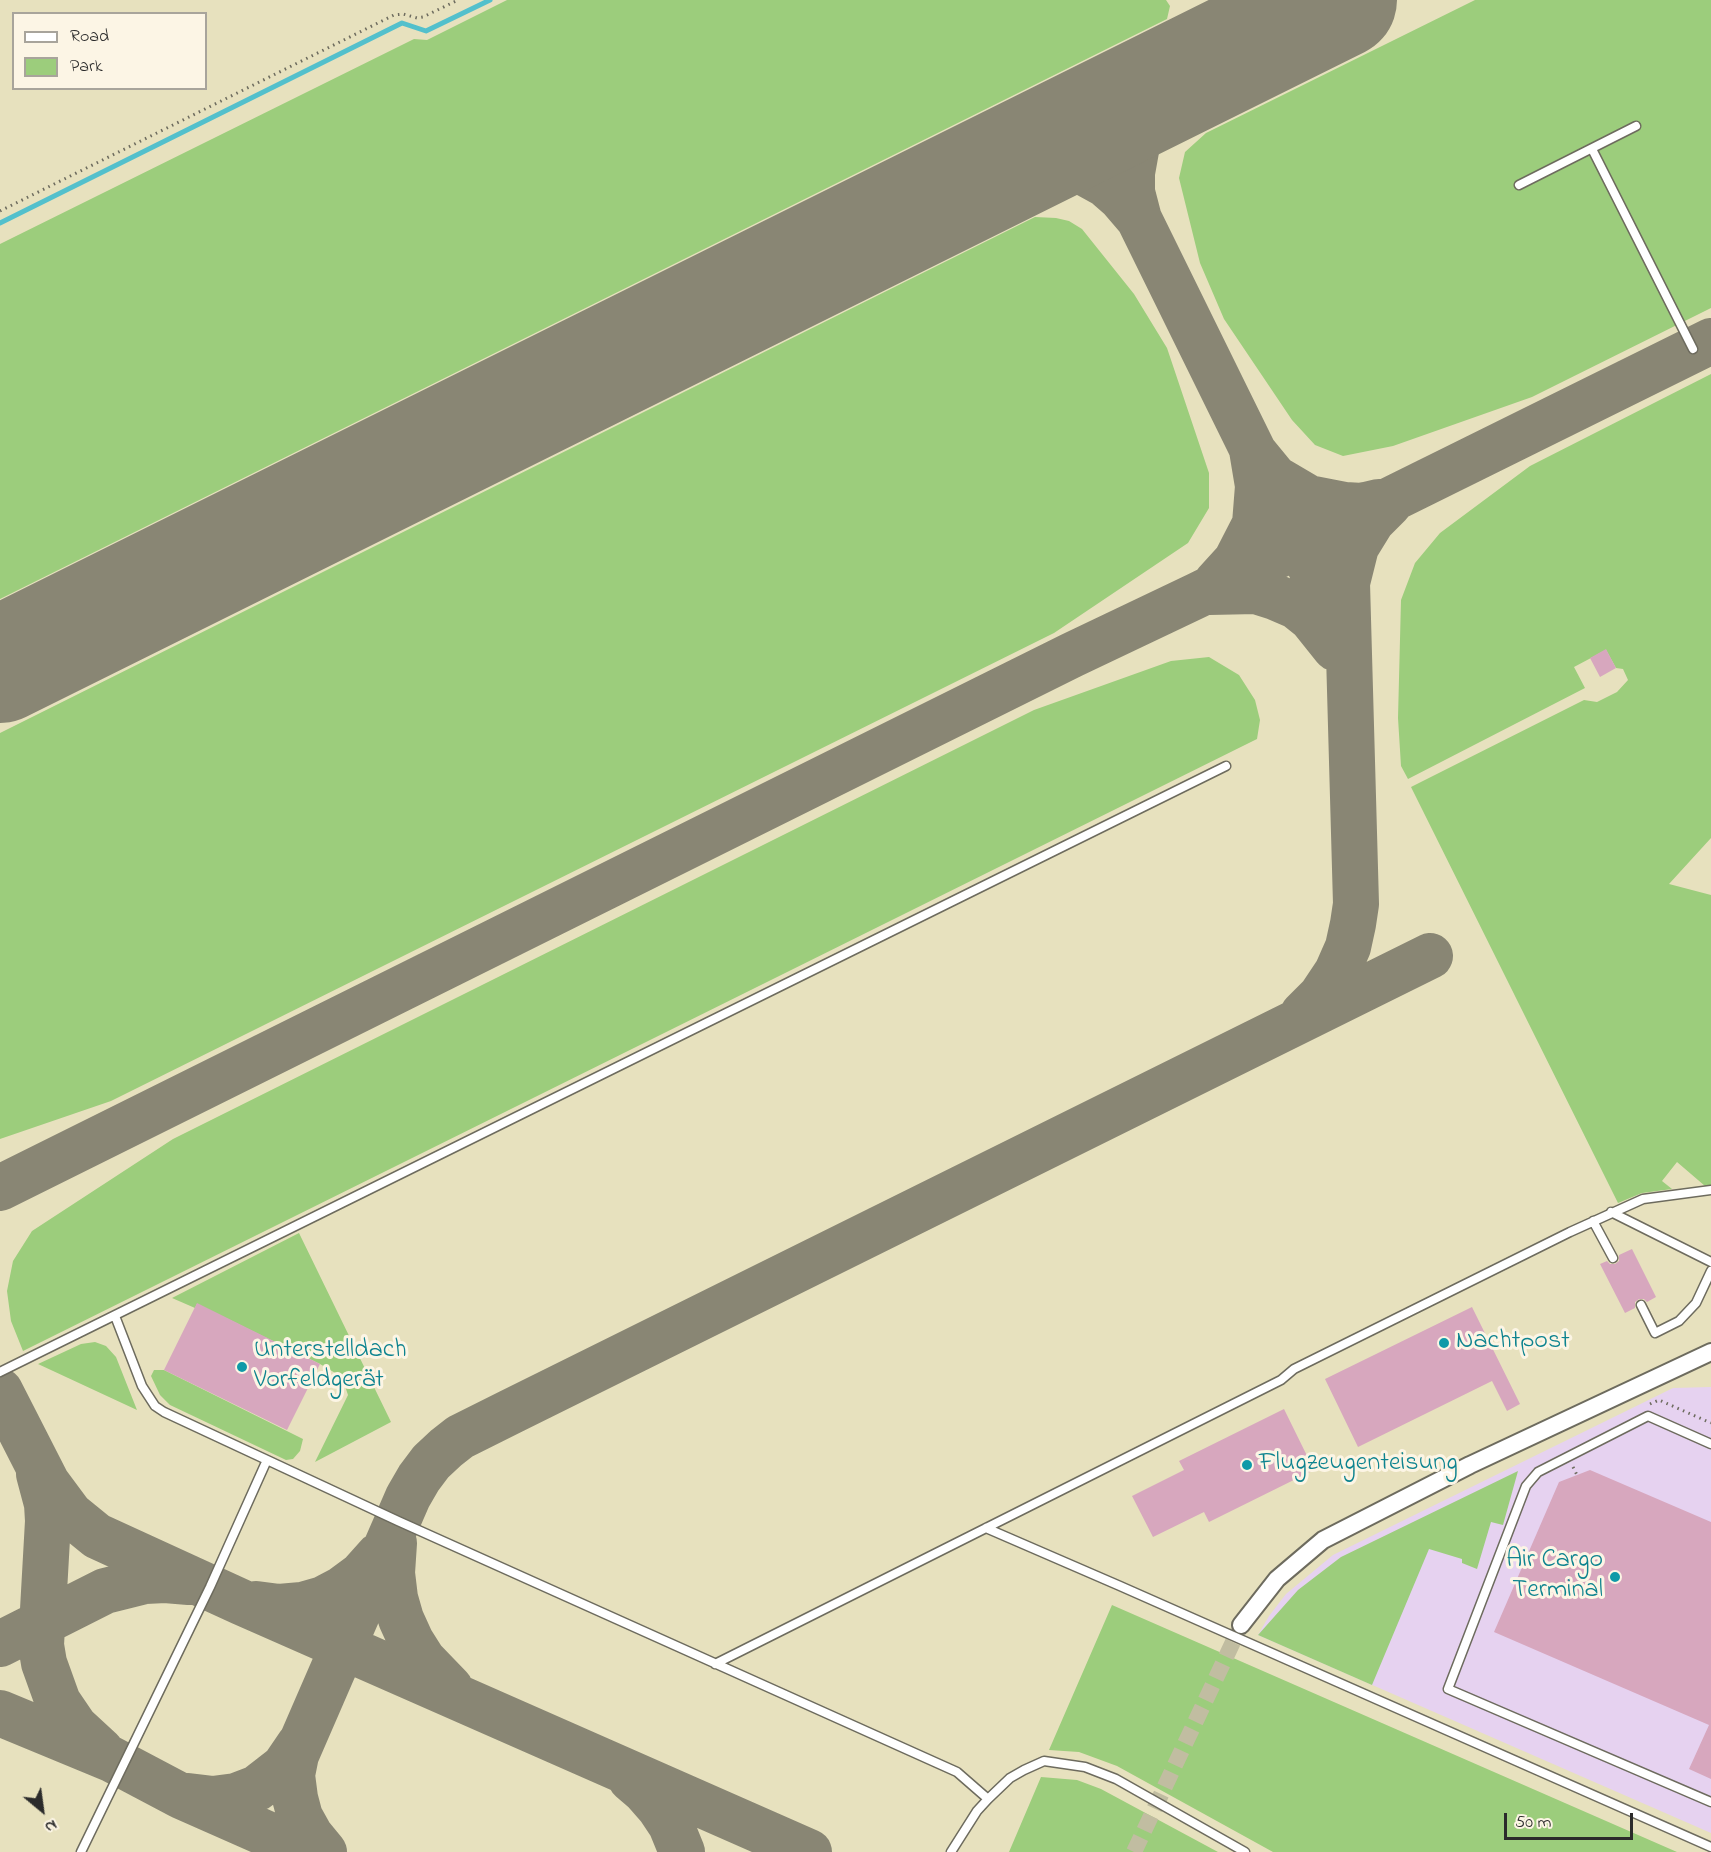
<!DOCTYPE html>
<html>
<head>
<meta charset="utf-8">
<style>
  body { margin:0 }
  #map { position:relative; width:1711px; height:1852px; overflow:hidden; background:#e7e1be; font-family:"Indie Flower",sans-serif }
  canvas { display:block }
  .legend { position:absolute; left:12px; top:12px; width:195px; height:78px; box-sizing:border-box; background:#fcf5e5; border:2px solid #a8a49b; margin:0; padding:8px 10px; list-style:none; font-size:18px; color:#2b2b2b }
  .legend li { display:flex; align-items:center; gap:12px; height:30px }
  .legend b { width:30px; border:2px solid #a8a49b }
  .north { position:absolute; left:12px; top:1780px; width:60px; height:60px; -webkit-text-stroke:4px #fcf5e5; paint-order:stroke; rotate:151deg; font-size:16px; font-weight:700; line-height:24px; text-align:center; color:#2b2b2b }
  .north::after { content:''; display:block; margin:auto; width:21px; height:27px; background:#2b2b2b; clip-path:polygon(50% 0,100% 100%,50% 72%,0 100%) }
  .scale { position:absolute; left:1504px; top:1813px; width:129px; height:27px; box-sizing:border-box; border:3px solid #2b2b2b; border-top:0; padding-left:8px; font-size:18px; line-height:21px; white-space:nowrap; color:#2b2b2b; -webkit-text-stroke:4px #fcf5e5; paint-order:stroke }
</style>
</head>
<body>
<div id="map">
<canvas width="1711" height="1852"></canvas>
<ul class="legend">
<li><b style="height:8px;background:#fff"></b>Road</li>
<li><b style="height:16px;background:#9ccd7c"></b>Park</li>
</ul>
<div class="north">N</div>
<div class="scale">50 m</div>
</div>
<script>
const context = document.querySelector('canvas').getContext('2d');
context.lineJoin = 'round';
function fill(path, color) { context.fillStyle = color; context.fill(path, 'evenodd'); }
const poly = rows => new Path2D(rows.map(r => 'M' + r).join(''));
function strokePath(path, color, width, dash) { context.strokeStyle = color; context.lineWidth = width; context.lineCap = dash ? 'butt' : 'round'; context.setLineDash(dash || []); context.stroke(path); }
function write(font, color, halo, rows, align = 'center') {
  context.font = font + ' "Indie Flower",sans-serif'; context.lineWidth = 6; context.setLineDash([]); context.textBaseline = 'middle'; context.strokeStyle = halo; context.fillStyle = color; for (const [text, x, y, turn = 0] of rows) {
    context.save(); context.translate(x, y); context.rotate((+turn || 0) * Math.PI / 180); context.textAlign = isNaN(turn) ? turn : align; if (halo) context.strokeText(text, 0, 0); context.fillText(text, 0, 0); context.restore();
  }
}
fill(poly([
  [1711,1387,1711,1833,1258,1635,1269,1616,1286,1594,1333,1555,1673,1388]
]), '#e6d2f0');
fill(poly([
  [507,0,1166,0,1170,6,1167,19,0,599,0,244,414,39,427,40],
  [1475,0,1711,0,1711,308,1532,397,1393,446,1343,456,1315,445,1292,420,1224,319,1200,263,1179,178,1185,152,1206,133],
  [1035,217,1056,218,1069,221,1082,229,1134,294,1167,348,1209,473,1209,508,1188,543,1054,633,111,1101,0,1139,0,733],
  [1711,374,1711,838,1669,884,1711,895,1711,1185,1705,1186,1677,1162,1662,1181,1672,1189,1642,1193,1618,1203,1411,787,1584,700,1597,702,1617,692,1628,680,1623,669,1616,668,1606,650,1574,667,1585,688,1408,779,1401,766,1398,718,1401,600,1415,563,1440,533,1530,466],
  [1209,657,1239,675,1255,700,1260,720,1257,739,23,1351,11,1321,7,1291,13,1261,32,1231,173,1139,1034,710,1171,661],
  [299,1233,391,1422,315,1462,348,1395,342,1377,320,1364,197,1304,195,1308,172,1298],
  [95,1342,106,1346,116,1357,137,1410,38,1364,81,1344],
  [154,1370,164,1370,303,1439,300,1451,293,1459,286,1460,170,1405,160,1395,151,1376],
  [1518,1471,1503,1525,1491,1522,1477,1569,1462,1563,1462,1559,1429,1549,1372,1685,1258,1635,1298,1590,1341,1557],
  [1112,1605,1677,1852,1273,1852,1117,1766,1079,1752,1049,1750],
  [1041,1777,1077,1780,1101,1789,1218,1852,1009,1852]
]), '#9ccd7c');
strokePath(poly([
  [0,223,402,23,426,31,490,0]
]), '#53c0cc', 5);
strokePath(poly([
  [988,174,1028,165,1046,164,1069,169,1085,173,1105,184,1121,198,1139,219,1327,601,1344,638,1349,658],
  [1139,219,1132,192,1132,173,1139,134,1147,117,1160,100,1174,87,1206,66],
  [1216,583,1236,561,1255,524,1258,486,1252,450,1275,478,1309,498,1345,505,1362,506,1379,502],
  [1209,592,1256,591,1275,597,1296,606,1311,618,1335,648],
  [1303,1014,1321,996,1337,972,1348,947,1353,924,1356,904,1347,583,1356,547,1372,521,1389,504],
  [0,1188,1072,655,1198,595,1711,341],
  [0,1391,47,1483,70,1514,97,1536,241,1602,809,1852],
  [39,1474,47,1504,48,1521,41,1645,44,1663,58,1702,75,1727,101,1751],
  [394,1543,392,1573,395,1598,401,1619,411,1641,423,1660,450,1688],
  [256,1604,279,1607,302,1605,323,1599,342,1589,361,1575,378,1556],
  [0,1644,105,1591,145,1581,165,1580,189,1582],
  [0,1713,111,1759,181,1796,308,1852],
  [631,1779,645,1791,659,1807,671,1825,682,1852],
  [188,1796,213,1799,236,1796,257,1788,284,1767,299,1745],
  [324,1852,310,1835,300,1817,295,1798,292,1775,296,1755,408,1497,419,1478,431,1462,446,1448,460,1437,510,1412,1430,956]
]), '#898674', 46);
strokePath(poly([
  [0,665,1339,0]
]), '#898674', 116);
fill(poly([
  [1606,649,1616,668,1600,677,1590,658],
  [1632,1249,1656,1297,1647,1302,1644,1299,1639,1299,1635,1302,1635,1308,1625,1313,1600,1264,1607,1261,1610,1264,1615,1264,1619,1261,1619,1255],
  [197,1303,320,1364,287,1430,164,1370],
  [1472,1307,1520,1404,1507,1411,1492,1381,1358,1447,1325,1379],
  [1284,1409,1314,1470,1209,1522,1204,1512,1153,1537,1132,1496,1184,1470,1179,1461],
  [1590,1470,1711,1522,1711,1779,1689,1769,1709,1725,1494,1632,1559,1482]
]), '#d7a7be');
strokePath(poly([
  [1134,1852,1241,1625]
]), '#c1bda1', 16, [16, 8]);
const service = poly([
  [1592,149,1693,349],
  [1519,185,1636,126],
  [1611,1212,1711,1262],
  [1593,1221,1613,1258],
  [1641,1305,1655,1333,1679,1321,1696,1303,1711,1271],
  [115,1316,142,1386,155,1406,164,1412,398,1521,957,1772,988,1799],
  [0,1372,1226,766],
  [1711,1444,1648,1416,1538,1472,1526,1486,1448,1689,1711,1802],
  [986,1528,1120,1586,1711,1847],
  [715,1664,1281,1380,1294,1369,1570,1232,1643,1199,1711,1190],
  [81,1852,210,1587,267,1460],
  [951,1852,977,1811,988,1799,1010,1778,1024,1770,1044,1761,1085,1767,1116,1779,1245,1852]
]);
const minor = poly([
  [1241,1625,1277,1579,1323,1540,1470,1465,1711,1352]
]);
strokePath(service, '#6d6b5e', 11);
strokePath(minor, '#6d6b5e', 20);
strokePath(poly([
  [0,211,394,15,403,14,417,18,423,17,458,0],
  [1650,1404,1659,1400,1711,1423],
  [1573,1467,1577,1475]
]), '#6d6b5e', 3, [1.5, 4.5]);
strokePath(service, '#fff', 8);
strokePath(minor, '#fff', 16);
for (const [x, y, r, color] of [
  [1444,1343,6,"#0f9aa8"],
  [242,1367,6,"#0f9aa8"],
  [1247,1465,6,"#0f9aa8"],
  [1615,1577,6,"#0f9aa8"]
]) { const dot = new Path2D(); dot.arc(x, y, r, 0, 2 * Math.PI); context.fillStyle = color; context.fill(dot); strokePath(dot, '#fcf5e5', 2); }
write('26px', '#0d838f', '#fcf5e5', [
  ["Nachtpost",1456,1343],
  ["Unterstelldach",254,1352],
  ["Vorfeldgerät",254,1382],
  ["Flugzeugenteisung",1259,1465],
  ["Air Cargo",1603,1562,"right"],
  ["Terminal",1603,1592,"right"]
], 'left');
</script>
</body>
</html>
